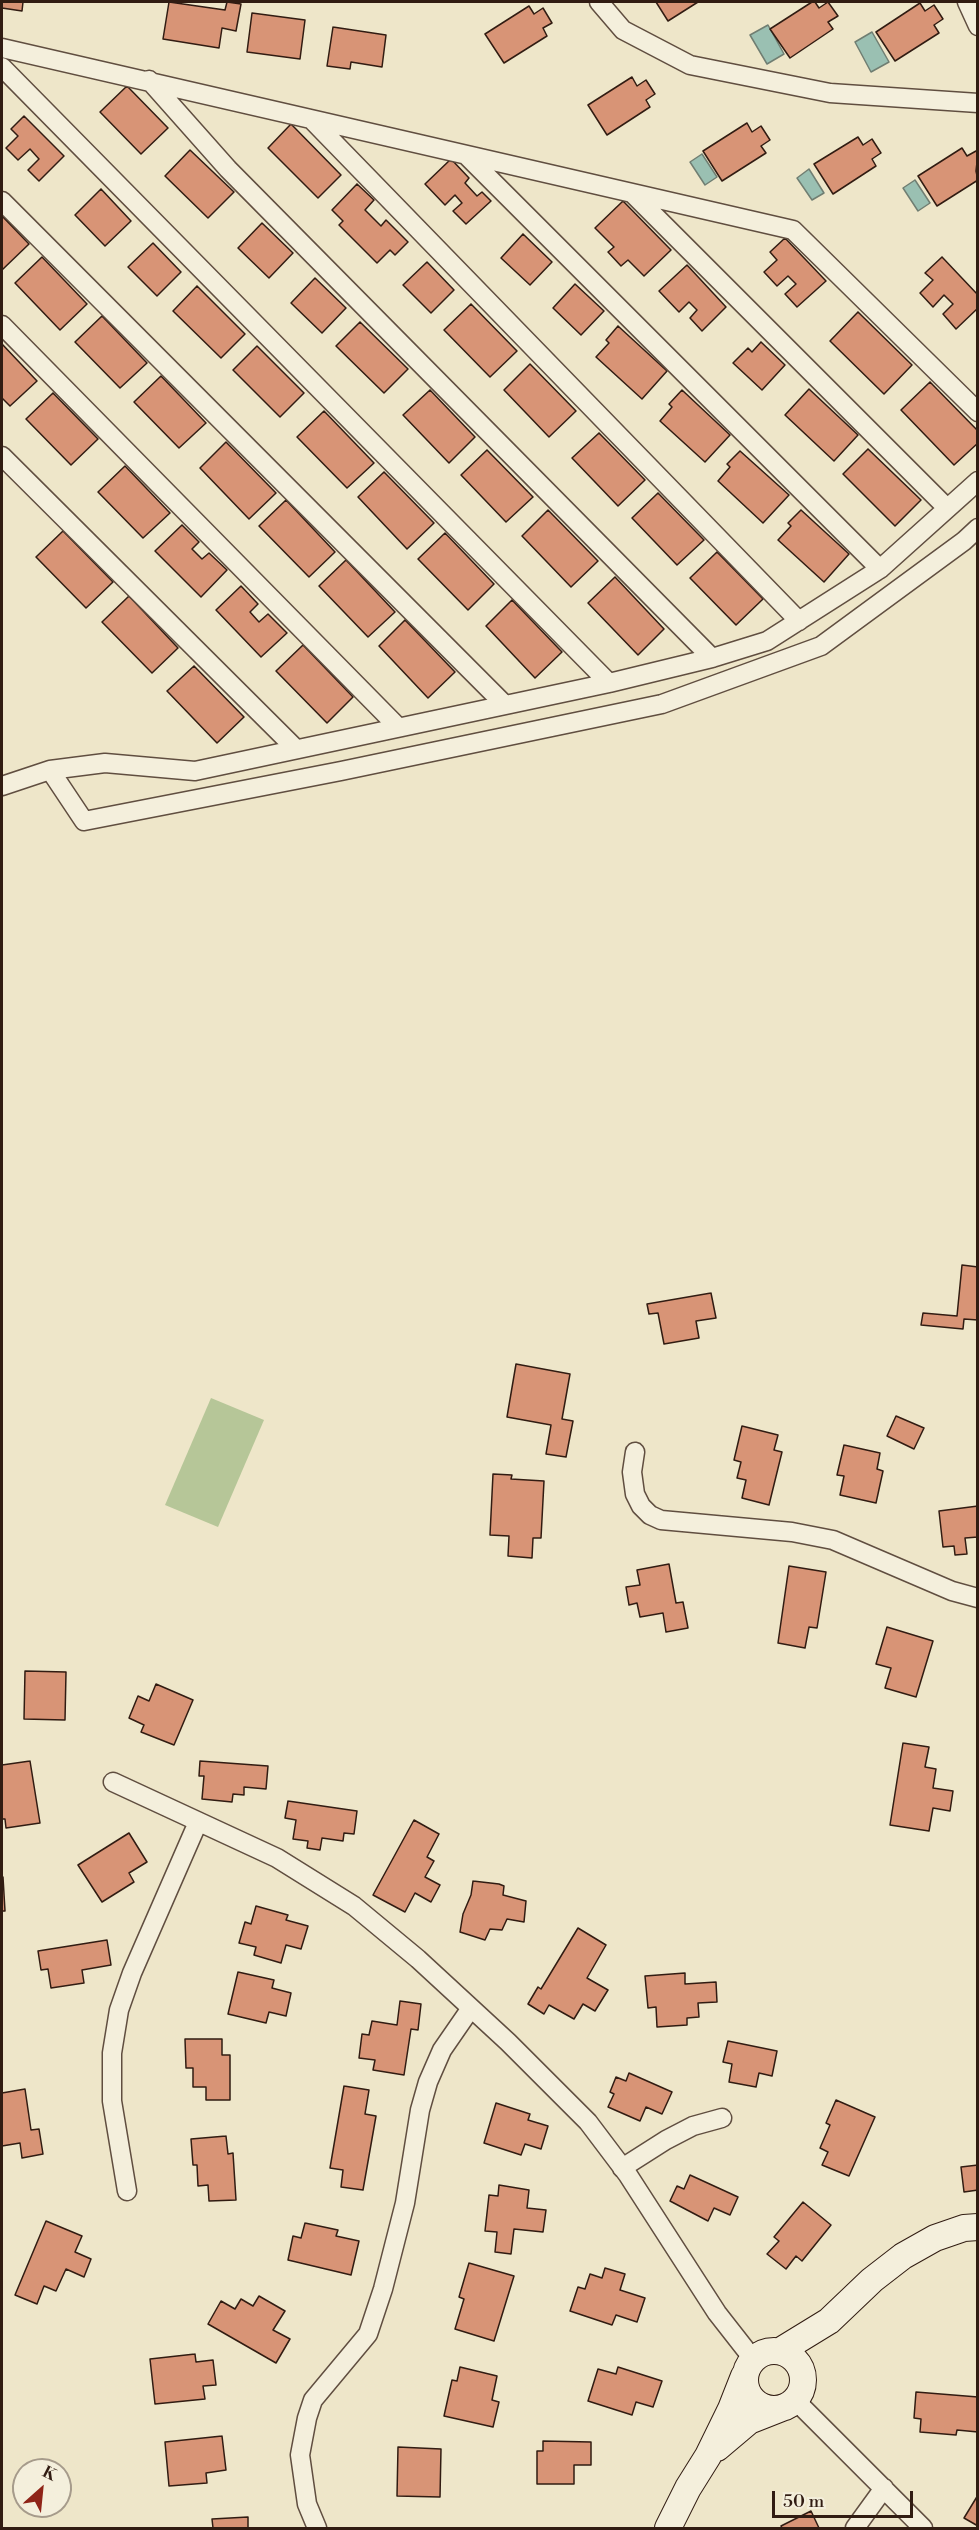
<!DOCTYPE html>
<html>
<head>
<meta charset="utf-8">
<style>
  body { margin:0 }
  #map { position:relative; width:979px; height:2530px; overflow:hidden; background:#eee6c9; font-family:"Libre Bodoni",serif }
  canvas { display:block }
  .frame { position:absolute; inset:0; border:3px solid #311c12; pointer-events:none }
  .north { position:absolute; left:12px; top:2458px; width:60px; height:60px; box-sizing:border-box; background:#f4efdc; border:2px solid #a69b8b; border-radius:50%; rotate:27deg; font-size:16px; font-weight:700; line-height:24px; text-align:center; color:#311c12 }
  .north::after { content:''; display:block; margin:auto; width:21px; height:27px; background:#8f2418; clip-path:polygon(50% 0,100% 100%,50% 72%,0 100%) }
  .scale { position:absolute; left:772px; top:2491px; width:141px; height:27px; box-sizing:border-box; border:3px solid #311c12; border-top:0; padding-left:8px; font-size:18px; line-height:21px; white-space:nowrap; color:#311c12; -webkit-text-stroke:4px #f4efdc; paint-order:stroke }
</style>
</head>
<body>
<div id="map">
<canvas width="979" height="2530"></canvas>
<div class="frame"></div>
<div class="north">K</div>
<div class="scale">50 m</div>
</div>
<script>
const context = document.querySelector('canvas').getContext('2d');
context.lineJoin = 'round';
function fill(path, color) { context.fillStyle = color; context.fill(path, 'evenodd'); }
const poly = rows => new Path2D(rows.map(r => 'M' + r).join(''));
function strokePath(path, color, width, dash) { context.strokeStyle = color; context.lineWidth = width; context.lineCap = dash ? 'butt' : 'round'; context.setLineDash(dash || []); context.stroke(path); }
fill(poly([
  [211,1398,264,1420,218,1527,165,1505]
]), '#b6c698');
const water = poly([
  [768,25,784,54,767,64,750,35,768,25],
  [872,32,889,62,871,72,855,42,872,32],
  [702,154,717,177,705,185,690,162,702,154],
  [809,169,824,193,812,200,797,178,809,169],
  [915,180,930,203,918,211,903,188,915,180]
]);
fill(water, '#9ac0b2');
strokePath(water, '#707e72', 1.5);
const building = poly([
  [2,2,23,2,22,11,2,8,2,2],
  [169,2,225,10,227,2,241,4,236,31,222,28,219,48,163,39,169,2],
  [656,2,698,2,668,21,656,2],
  [812,2,815,2,819,8,828,2,838,16,828,22,833,29,790,58,770,29,812,2],
  [920,3,925,11,934,5,943,19,934,25,939,33,895,61,876,32,920,3],
  [529,6,534,14,543,8,552,23,543,28,547,36,504,63,485,34,529,6],
  [252,13,305,20,300,59,247,52,252,13],
  [333,27,386,35,382,67,351,62,350,69,327,66,333,27],
  [632,77,637,86,646,80,655,94,646,100,650,107,607,135,588,105,632,77],
  [127,86,168,128,141,154,100,112,127,86],
  [24,116,64,156,39,181,28,170,39,159,30,149,18,160,6,148,18,136,11,129,24,116],
  [747,123,752,132,761,126,770,140,761,146,766,153,722,181,703,151,747,123],
  [291,124,341,175,318,198,268,148,291,124],
  [858,137,863,145,872,139,881,153,872,159,876,166,833,194,814,164,858,137],
  [962,148,967,156,976,151,978,153,976,171,978,180,937,206,918,176,962,148],
  [190,150,234,192,208,218,165,176,190,150],
  [451,159,469,178,465,183,477,196,482,192,491,201,466,224,453,211,462,203,455,195,445,205,425,184,451,159],
  [357,184,374,200,365,210,381,226,386,220,408,242,395,255,390,250,377,263,339,225,343,221,332,210,357,184],
  [101,189,131,221,105,246,75,215,101,189],
  [623,201,671,250,644,276,628,260,621,266,608,252,614,247,595,228,623,201],
  [2,216,29,244,2,270,2,216],
  [262,223,293,253,269,278,238,248,262,223],
  [523,234,552,262,530,285,501,258,523,234],
  [785,238,826,281,797,307,785,294,796,284,788,276,777,286,764,272,777,260,770,252,785,238],
  [153,243,181,272,157,296,128,267,153,243],
  [42,257,87,304,60,330,15,283,42,257],
  [942,257,978,295,978,308,956,329,943,314,953,304,944,295,933,307,920,293,933,280,925,273,942,257],
  [427,262,454,290,431,313,403,285,427,262],
  [687,265,726,307,702,331,690,318,697,310,689,302,679,312,659,291,687,265],
  [315,278,346,308,322,333,291,303,315,278],
  [575,284,604,311,581,335,553,308,575,284],
  [197,286,245,334,221,358,173,311,197,286],
  [471,304,517,351,490,377,444,330,471,304],
  [858,312,912,365,884,394,830,341,858,312],
  [102,316,147,363,120,388,75,342,102,316],
  [360,322,408,369,384,393,336,346,360,322],
  [618,326,667,371,642,399,596,357,609,343,606,340,618,326],
  [761,342,785,365,762,390,733,363,748,348,752,352,761,342],
  [2,344,37,381,10,406,2,398,2,344],
  [257,346,304,393,280,417,233,370,257,346],
  [530,364,576,411,549,437,504,390,530,364],
  [161,376,206,423,179,448,134,402,161,376],
  [930,382,978,431,978,443,954,465,901,410,930,382],
  [809,389,858,435,834,461,785,415,809,389],
  [430,390,475,437,449,463,403,415,430,390],
  [682,390,730,435,705,462,660,421,672,407,669,404,682,390],
  [53,393,98,439,71,465,26,419,53,393],
  [324,411,374,463,347,488,297,437,324,411],
  [599,433,645,480,618,506,572,458,599,433],
  [226,442,276,493,249,519,200,468,226,442],
  [868,449,921,500,895,526,843,474,868,449],
  [487,450,533,497,506,522,461,475,487,450],
  [740,451,789,495,763,523,718,481,730,467,727,464,740,451],
  [125,466,170,513,143,538,98,492,125,466],
  [384,472,434,523,407,549,358,497,384,472],
  [658,493,704,540,677,565,632,518,658,493],
  [286,500,335,552,309,577,259,526,286,500],
  [548,510,598,561,571,587,522,536,548,510],
  [801,510,849,554,824,582,778,540,791,526,788,523,801,510],
  [182,525,199,542,192,549,202,559,209,553,227,570,201,597,155,551,182,525],
  [63,531,113,582,86,608,36,557,63,531],
  [445,533,494,584,468,610,418,559,445,533],
  [717,552,763,599,736,625,690,578,717,552],
  [346,560,395,612,368,637,319,586,346,560],
  [615,577,664,629,638,655,588,603,615,577],
  [241,586,258,604,250,612,259,622,268,614,287,633,261,657,216,610,241,586],
  [129,596,178,648,152,673,102,622,129,596],
  [512,600,562,652,535,678,486,626,512,600],
  [405,620,455,672,428,698,379,646,405,620],
  [303,645,353,697,327,723,276,671,303,645],
  [194,666,244,717,217,743,167,691,194,666],
  [962,1265,978,1267,978,1320,964,1319,963,1329,921,1325,923,1313,957,1316,962,1265],
  [711,1293,716,1318,696,1321,699,1338,664,1344,658,1313,649,1314,647,1304,711,1293],
  [516,1364,570,1374,562,1419,573,1421,566,1457,546,1454,551,1425,507,1417,516,1364],
  [896,1416,924,1428,914,1449,887,1436,896,1416],
  [742,1426,778,1435,774,1450,782,1452,769,1505,742,1498,746,1480,737,1478,741,1462,734,1460,742,1426],
  [844,1445,880,1453,877,1469,883,1471,876,1503,840,1495,844,1476,837,1475,844,1445],
  [493,1474,512,1475,511,1479,544,1481,541,1538,533,1538,532,1558,508,1556,509,1536,490,1535,493,1474],
  [978,1506,978,1537,965,1538,967,1554,955,1555,954,1546,943,1547,939,1511,978,1506],
  [669,1564,676,1603,683,1602,688,1628,666,1632,663,1613,640,1617,637,1603,629,1605,626,1587,640,1585,637,1570,669,1564],
  [789,1566,826,1572,817,1628,809,1627,805,1648,778,1643,789,1566],
  [887,1627,933,1641,916,1697,885,1688,891,1668,876,1664,887,1627],
  [25,1671,66,1672,65,1720,24,1719,25,1671],
  [156,1684,193,1700,174,1745,141,1732,144,1725,129,1718,138,1696,149,1701,156,1684],
  [903,1743,929,1747,925,1767,936,1769,933,1788,953,1791,950,1811,933,1808,929,1831,890,1825,903,1743],
  [30,1761,40,1823,6,1828,5,1819,2,1819,2,1765,30,1761],
  [200,1761,268,1766,266,1789,244,1787,244,1795,233,1794,232,1802,202,1799,204,1776,199,1776,200,1761],
  [288,1801,357,1811,354,1834,344,1833,343,1841,322,1838,320,1850,307,1848,308,1841,293,1839,296,1820,285,1818,288,1801],
  [414,1820,439,1834,427,1857,434,1861,425,1877,440,1885,431,1902,415,1893,405,1912,373,1895,414,1820],
  [129,1833,147,1862,129,1873,134,1882,102,1902,78,1865,129,1833],
  [2,1877,3,1877,5,1911,2,1911,2,1877],
  [473,1881,499,1884,504,1886,503,1895,526,1901,524,1922,507,1919,502,1930,490,1929,485,1940,460,1932,463,1914,471,1895,473,1881],
  [256,1906,288,1915,286,1920,308,1926,301,1949,286,1945,281,1963,254,1955,256,1947,239,1943,245,1922,251,1924,256,1906],
  [578,1928,606,1945,587,1978,608,1990,595,2011,583,2004,574,2019,549,2005,544,2014,528,2004,538,1987,541,1989,578,1928],
  [107,1940,111,1965,82,1970,84,1983,51,1988,48,1969,41,1970,38,1951,107,1940],
  [238,1972,274,1980,272,1988,291,1993,286,2016,269,2012,266,2023,228,2014,238,1972],
  [685,1973,685,1984,716,1982,717,2002,698,2003,699,2017,687,2018,687,2025,657,2027,656,2007,648,2008,645,1976,685,1973],
  [400,2001,421,2004,418,2030,411,2029,404,2075,373,2070,375,2060,359,2058,362,2034,369,2035,372,2021,397,2025,400,2001],
  [185,2039,222,2039,222,2055,230,2055,230,2100,206,2100,206,2087,193,2087,193,2068,186,2068,185,2039],
  [728,2041,777,2051,772,2076,759,2073,756,2087,729,2082,732,2064,723,2062,728,2041],
  [629,2073,672,2092,662,2114,646,2107,640,2121,608,2107,614,2094,610,2092,616,2077,626,2081,629,2073],
  [344,2086,369,2090,365,2114,376,2116,363,2190,341,2187,343,2170,330,2168,344,2086],
  [25,2089,31,2130,39,2129,43,2154,22,2158,20,2143,2,2146,2,2093,25,2089],
  [836,2100,875,2117,849,2176,822,2165,828,2152,820,2148,830,2125,826,2123,836,2100],
  [496,2103,530,2114,528,2120,548,2126,541,2149,525,2144,521,2155,484,2143,496,2103],
  [226,2136,228,2154,233,2153,236,2200,209,2201,208,2185,198,2186,197,2165,193,2165,191,2139,226,2136],
  [978,2165,978,2190,964,2192,961,2167,978,2165],
  [690,2175,738,2197,730,2215,714,2208,708,2221,670,2201,677,2186,684,2189,690,2175],
  [499,2185,529,2190,527,2208,546,2210,543,2232,514,2229,511,2254,495,2252,497,2232,485,2231,489,2195,498,2196,499,2185],
  [803,2202,831,2225,802,2261,796,2256,786,2269,767,2254,779,2241,774,2237,803,2202],
  [46,2221,82,2236,75,2252,91,2259,84,2277,66,2269,56,2291,44,2286,37,2304,15,2295,46,2221],
  [305,2223,338,2230,336,2236,359,2241,351,2275,288,2260,293,2236,301,2238,305,2223],
  [469,2263,514,2276,494,2341,455,2329,464,2299,459,2297,469,2263],
  [605,2268,625,2274,620,2290,645,2298,637,2322,616,2315,612,2325,570,2311,578,2287,585,2289,590,2274,602,2278,605,2268],
  [259,2296,285,2311,273,2330,290,2339,276,2363,208,2324,221,2301,235,2309,241,2299,253,2306,259,2296],
  [195,2354,196,2362,213,2360,216,2385,203,2386,205,2399,155,2404,150,2359,195,2354],
  [460,2367,497,2376,492,2400,499,2402,493,2427,444,2416,452,2380,457,2381,460,2367],
  [618,2367,662,2381,653,2407,636,2402,632,2415,588,2401,598,2369,616,2374,618,2367],
  [916,2392,978,2397,978,2432,957,2430,956,2435,920,2432,921,2419,914,2418,916,2392],
  [222,2436,226,2470,206,2473,207,2483,169,2486,165,2442,222,2436],
  [543,2441,591,2442,591,2465,574,2465,574,2484,537,2484,537,2451,543,2451,543,2441],
  [398,2447,441,2449,440,2497,397,2496,398,2447],
  [978,2495,978,2526,964,2518,978,2495],
  [811,2511,819,2528,782,2528,781,2526,811,2511],
  [248,2517,248,2528,213,2528,212,2519,248,2517]
]);
fill(building, '#d89476');
strokePath(building, '#311c12', 1.5);
const street = poly([
  [599,2,623,30,690,65,830,93,978,103],
  [967,2,978,26],
  [2,48,793,230,978,412],
  [2,67,609,683],
  [149,80,228,169,712,658],
  [312,120,799,621],
  [468,157,880,569],
  [634,195,947,508],
  [2,201,504,704],
  [2,325,398,727],
  [2,456,296,749],
  [50,770,84,821,341,771,662,704,821,646,964,541,978,528],
  [2,786,50,770,105,763,195,771,609,683,712,658,767,641,880,569,978,481],
  [635,1452,632,1472,635,1494,641,1506,650,1515,661,1520,792,1532,833,1540,952,1591,978,1598],
  [113,1782,277,1858,354,1906,418,1959,508,2042,588,2122,628,2175,717,2313,753,2359],
  [622,2168,666,2140,693,2126,722,2118],
  [127,2191,112,2101,112,2053,119,2010,132,1973,198,1822],
  [795,2400,923,2528],
  [317,2528,307,2504,300,2455,307,2418,313,2400,368,2334,383,2289,405,2203,420,2110,428,2082,442,2050,471,2008],
  [855,2528,884,2488]
]);
const secondary = poly([
  '745 2380a29 29 0 1 1 58 0a29 29 0 1 1-58 0Z',
  [780,2351,829,2321,872,2280,903,2256,935,2238,964,2228,978,2227],
  [717,2448,749,2421,782,2408],
  [668,2528,688,2488,708,2456,731,2409,744,2376]
]);
strokePath(street, '#604e40', 21);
strokePath(secondary, '#311c12', 28);
strokePath(street, '#f4efdc', 18);
strokePath(secondary, '#f4efdc', 26);
</script>
</body>
</html>
